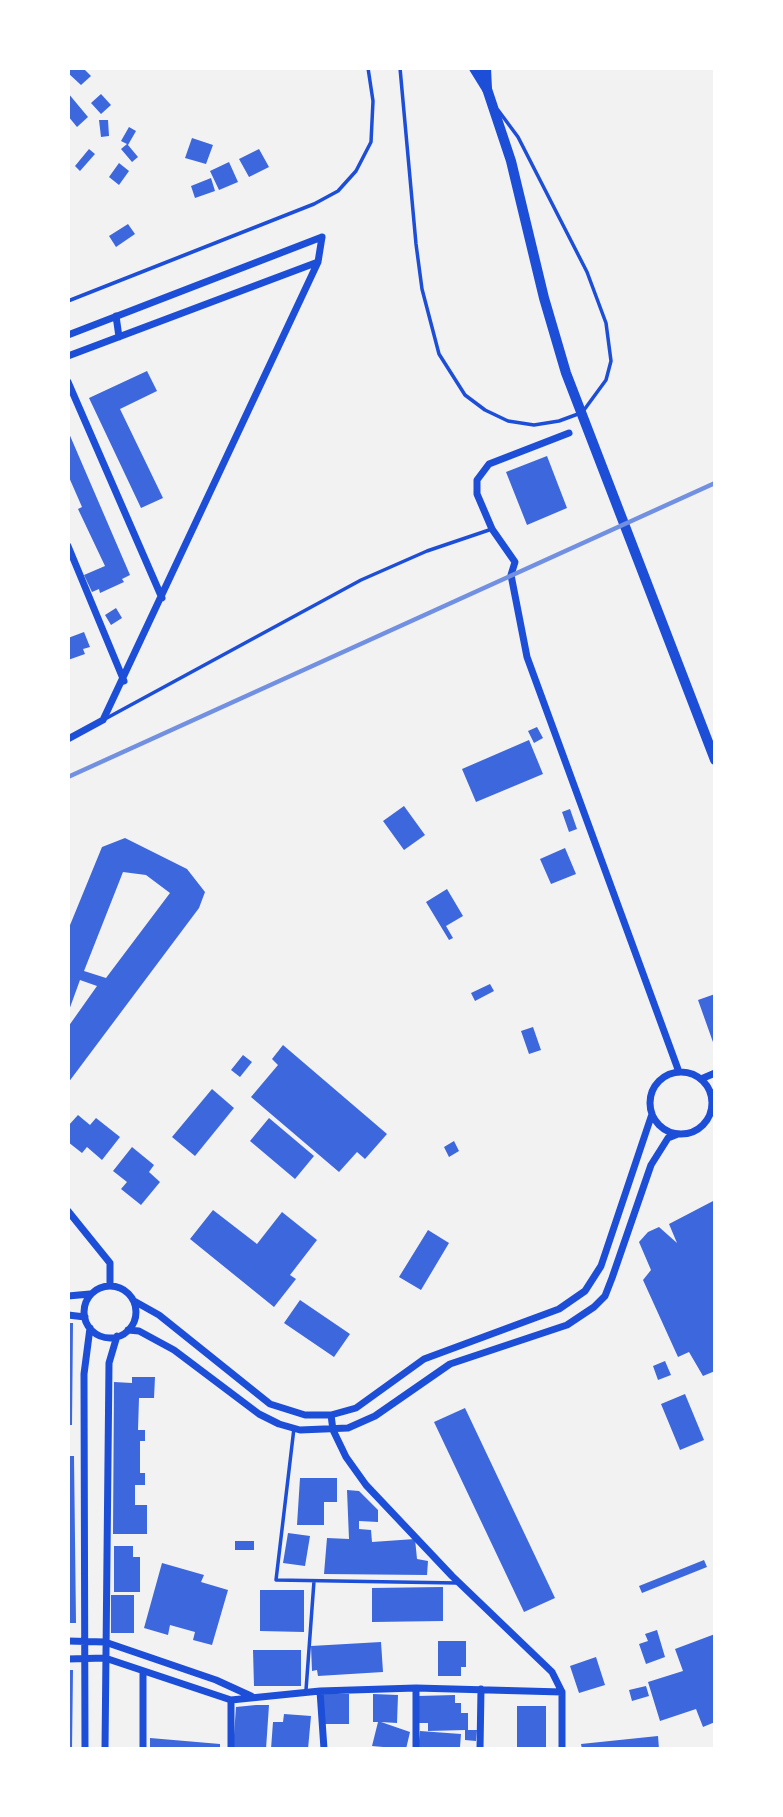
<!DOCTYPE html>
<html>
<head>
<meta charset="utf-8">
<style>
  body { margin:0 }
  #map { position:relative; width:783px; height:1817px; overflow:hidden; background:#f2f2f2; font-family:Roboto,sans-serif }
  canvas { display:block }
  .frame { position:absolute; inset:0; border:70px solid #fff; pointer-events:none }
</style>
</head>
<body>
<div id="map">
<canvas width="783" height="1817"></canvas>
<div class="frame"></div>
</div>
<script>
const context = document.querySelector('canvas').getContext('2d');
context.lineJoin = 'round';
function fill(path, color) { context.fillStyle = color; context.fill(path, 'evenodd'); }
const poly = rows => new Path2D(rows.map(r => 'M' + r).join(''));
function strokePath(path, color, width, dash) { context.strokeStyle = color; context.lineWidth = width; context.lineCap = dash ? 'butt' : 'round'; context.setLineDash(dash || []); context.stroke(path); }
fill(poly([
  [68,68,83,68,91,76,81,85,68,73],
  [68,93,88,117,77,127,68,116],
  [101,94,111,105,101,114,91,103],
  [99,120,108,120,109,136,101,137],
  [129,127,136,131,128,145,138,157,132,162,121,149,127,144,121,141],
  [192,138,213,145,206,164,185,158],
  [89,149,95,154,80,171,75,166],
  [259,149,269,167,249,177,239,159],
  [229,162,238,182,219,190,210,171],
  [119,163,129,171,119,185,109,177],
  [211,178,215,191,195,198,191,186],
  [128,224,135,234,116,247,109,236],
  [147,371,157,391,120,409,163,498,141,508,89,398],
  [68,431,130,575,122,579,124,582,100,593,99,589,92,592,84,575,105,566,78,509,82,507,68,475],
  [547,456,567,508,527,525,506,472],
  [116,608,122,618,111,625,105,615],
  [84,632,90,647,83,649,85,654,68,660,68,638],
  [537,727,543,738,534,743,528,731],
  [529,740,543,774,476,802,462,769],
  [404,806,425,835,404,850,383,821],
  [570,809,577,829,569,832,562,812],
  [125,838,187,869,205,892,199,908,68,1083,68,1027,97,986,80,980,68,1013,68,930,102,847],
  [123,872,146,875,170,893,106,978,84,971],
  [565,848,576,874,551,884,540,859],
  [447,889,463,916,446,926,453,938,449,940,426,902],
  [490,984,494,991,475,1001,471,993],
  [715,994,715,1045,714,1045,698,1000],
  [533,1027,541,1050,529,1054,521,1031],
  [283,1045,387,1134,365,1159,357,1152,339,1172,251,1097,278,1065,272,1059],
  [243,1055,252,1062,240,1077,231,1070],
  [212,1089,234,1108,195,1156,172,1137],
  [78,1115,90,1125,96,1118,120,1137,102,1160,87,1147,82,1153,68,1142,68,1126],
  [269,1118,314,1156,295,1179,250,1141],
  [454,1141,459,1151,449,1157,444,1147],
  [132,1147,154,1165,149,1172,160,1182,141,1205,121,1189,127,1182,113,1171],
  [715,1200,715,1371,703,1376,689,1352,678,1357,643,1280,651,1270,639,1242,648,1232,659,1227,677,1243,669,1224],
  [213,1210,257,1244,282,1212,317,1240,290,1275,296,1279,274,1307,190,1239],
  [428,1230,449,1243,421,1290,399,1277],
  [300,1300,350,1334,334,1357,284,1323],
  [68,1323,73,1323,72,1425,68,1425],
  [665,1361,671,1375,658,1380,653,1366],
  [132,1377,155,1377,154,1398,139,1398,138,1430,145,1430,145,1441,140,1441,140,1473,145,1473,145,1485,135,1485,135,1505,147,1505,147,1534,113,1534,114,1382,132,1383],
  [685,1394,704,1440,680,1450,661,1404],
  [465,1408,555,1598,524,1612,434,1422],
  [68,1456,74,1456,76,1623,68,1623],
  [300,1478,337,1478,337,1502,324,1502,324,1525,297,1525],
  [347,1490,359,1491,378,1510,378,1522,359,1521,359,1529,371,1530,372,1542,415,1539,417,1559,428,1561,427,1575,324,1574,327,1538,349,1539],
  [288,1533,310,1536,305,1566,283,1563],
  [235,1541,254,1541,254,1550,235,1550],
  [114,1546,133,1546,133,1557,140,1557,140,1592,114,1592],
  [704,1560,707,1567,642,1593,639,1586],
  [162,1563,204,1575,201,1582,228,1590,212,1645,193,1640,195,1632,170,1625,168,1635,144,1628],
  [443,1587,443,1621,372,1622,372,1588],
  [260,1590,304,1590,304,1632,260,1631],
  [111,1595,134,1595,134,1633,111,1633],
  [657,1630,665,1657,646,1664,639,1644,648,1641,645,1634],
  [715,1634,715,1722,703,1727,696,1709,660,1721,648,1682,683,1671,675,1649],
  [438,1641,466,1641,466,1667,461,1667,461,1676,438,1676],
  [381,1642,383,1672,318,1676,317,1670,312,1671,311,1646],
  [253,1650,301,1650,301,1686,254,1686],
  [596,1657,605,1685,579,1693,570,1666],
  [68,1670,73,1670,72,1749,68,1749],
  [646,1686,649,1696,632,1701,629,1690],
  [323,1694,349,1694,349,1724,323,1724],
  [373,1694,398,1695,397,1723,381,1722,410,1732,406,1749,372,1746,378,1722,373,1722],
  [455,1695,455,1703,461,1703,461,1713,468,1713,468,1730,477,1730,476,1741,465,1740,465,1730,428,1731,428,1723,418,1723,418,1696],
  [256,1705,269,1705,266,1749,233,1749,236,1707],
  [517,1706,546,1706,546,1749,517,1749],
  [284,1714,311,1716,308,1749,271,1749,273,1722,283,1722],
  [420,1731,461,1734,460,1747,418,1749],
  [658,1736,659,1749,582,1749,581,1744],
  [150,1738,220,1744,220,1749,150,1749]
]), '#3d67dc');
strokePath(poly([
  [400,68,416,244,422,289,439,354,465,395,485,410,508,421,534,425,559,421,578,414],
  [498,110,518,137,587,272,606,323,611,361,606,380,584,410],
  [68,301,314,204,338,191,356,171,371,142,373,101,368,68],
  [105,719,361,580,427,551,492,529],
  [294,1428,276,1580,457,1583],
  [306,1690,314,1581]
]), '#1d4ed8', 3.5);
strokePath(poly([
  [116,316,119,337],
  [68,335,322,237],
  [68,356,318,262,322,237],
  [68,382,162,598],
  [569,433,489,464,477,480,477,494,492,529,515,562,511,575,527,657,679,1072],
  [68,546,124,681],
  [68,739,103,720,318,262],
  '650 1103a31 31 0 1 1 62 0a31 31 0 1 1-62 0Z',
  [701,1079,715,1073],
  [68,1211,110,1263,110,1286],
  '84 1312a26 26 0 1 1 52 0a26 26 0 1 1-52 0Z',
  [68,1296,90,1294],
  [134,1301,159,1315,270,1404,305,1415,331,1415,356,1408,424,1359,559,1309,585,1291,601,1266,652,1114],
  [68,1315,85,1317],
  [128,1330,139,1331,174,1350,259,1414,279,1424,300,1430,348,1428,375,1416,450,1364,567,1325,594,1307,605,1296,612,1278,651,1165,668,1138,678,1134],
  [331,1415,333,1430,346,1457,366,1485,452,1576,552,1672,562,1692,562,1749],
  [68,1641,105,1642,216,1680,251,1696],
  [68,1659,105,1658,231,1700,320,1691,324,1749],
  [143,1671,143,1749],
  [416,1688,416,1749],
  [320,1691,416,1688,562,1692],
  [231,1700,231,1749],
  [85,1749,84,1374,90,1328],
  [105,1749,109,1363,117,1336],
  [480,1749,481,1689]
]), '#1d4ed8', 7);
strokePath(poly([
  [487,89,511,161,544,298,566,373,715,760]
]), '#1d4ed8', 10);
strokePath(poly([
  [474,68,487,89],
  [486,68,487,89]
]), '#1d4ed8', 10);
strokePath(poly([
  [68,777,715,483]
]), '#7290e2', 4.5);
</script>
</body>
</html>
